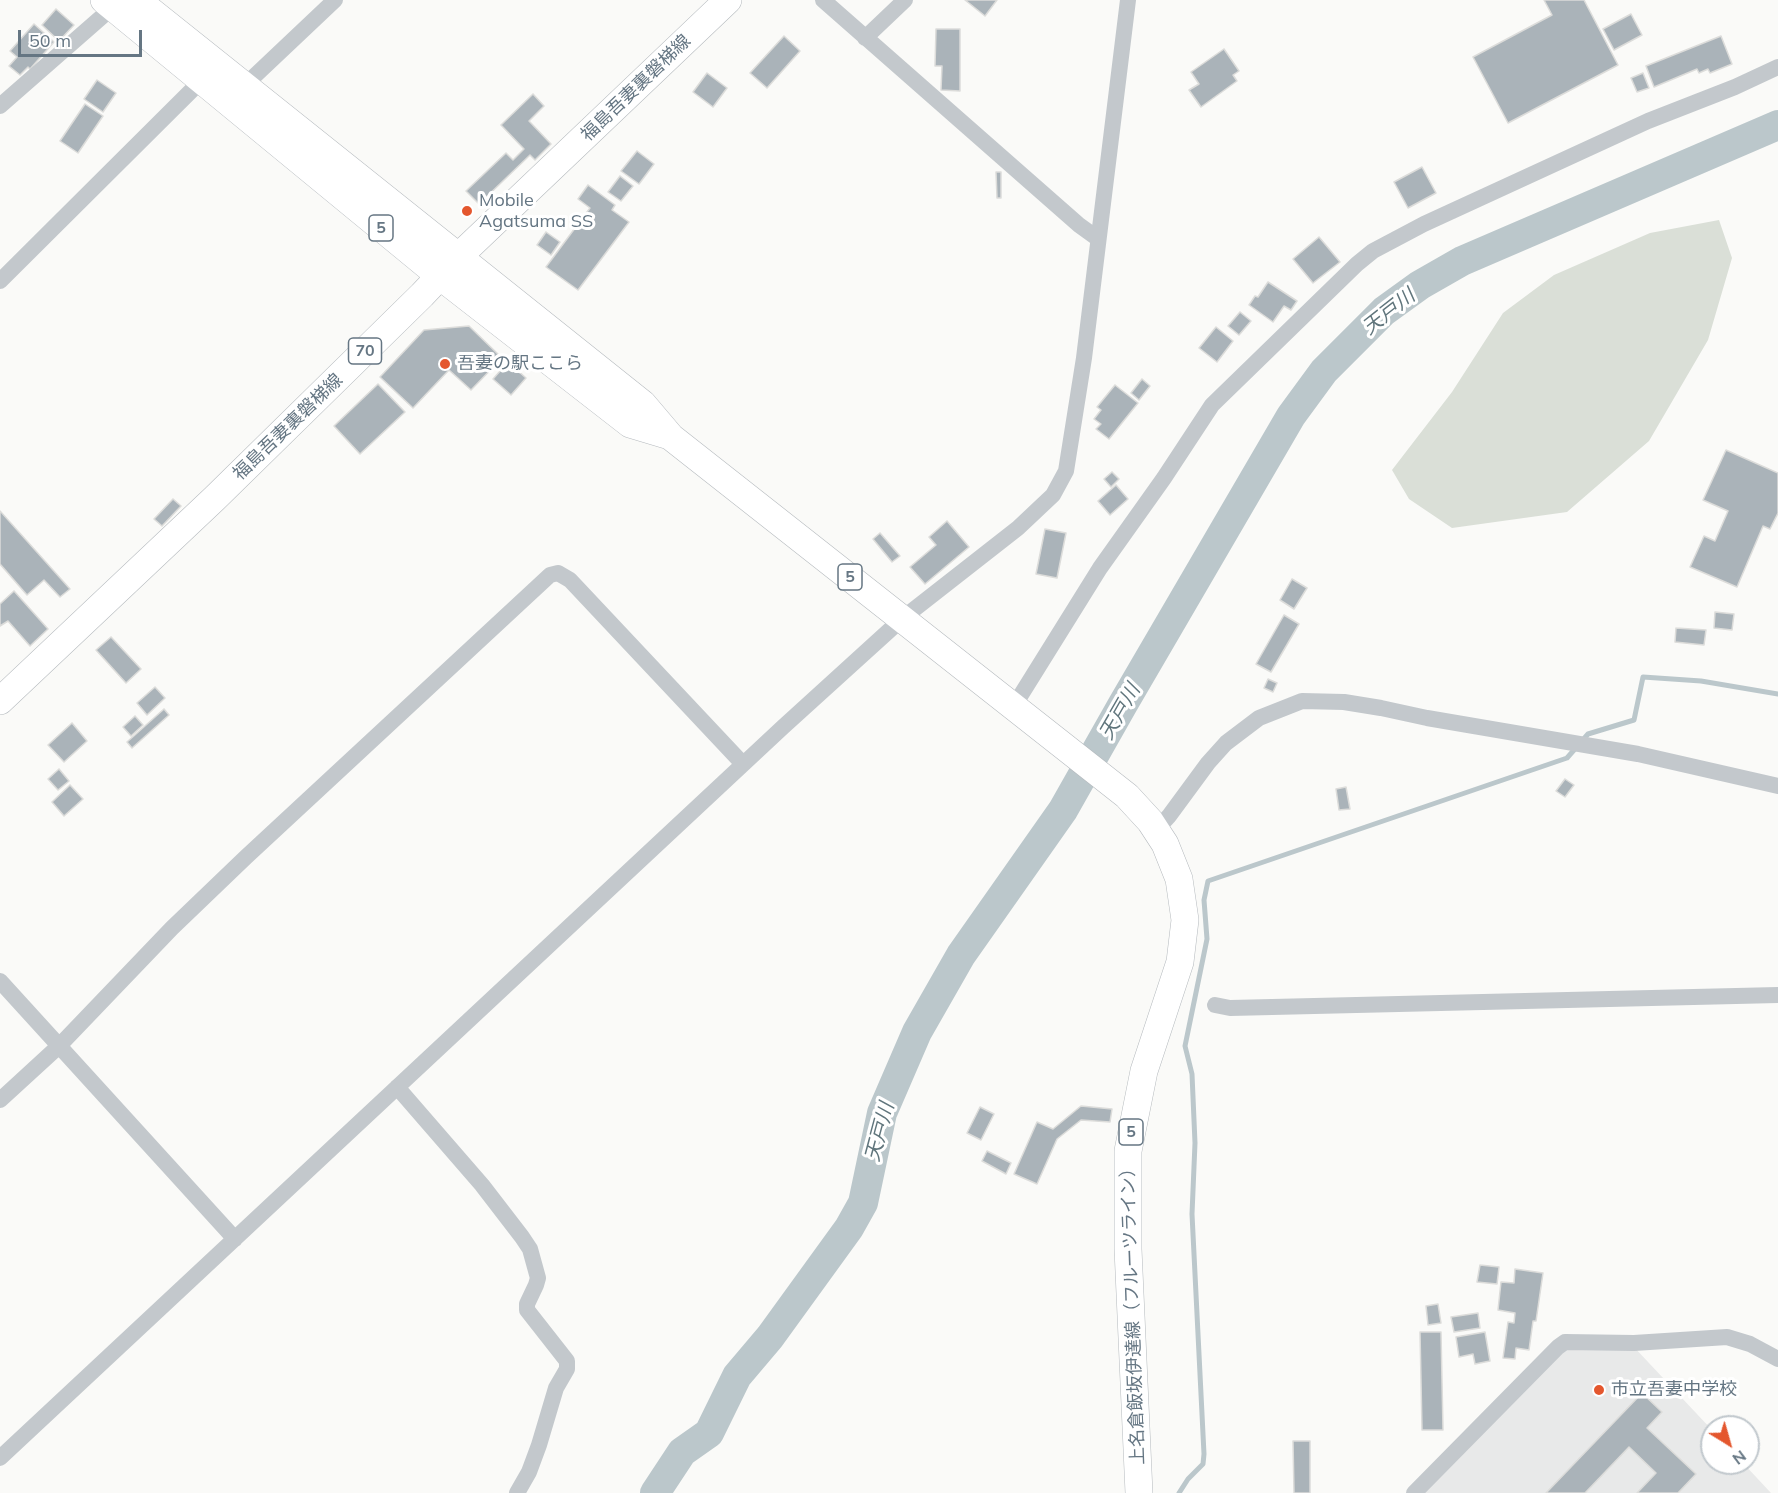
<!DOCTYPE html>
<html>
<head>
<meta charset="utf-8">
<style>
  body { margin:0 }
  #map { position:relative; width:1778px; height:1493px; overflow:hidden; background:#fafaf8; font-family:Mulish,sans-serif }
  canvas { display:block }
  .north { position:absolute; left:1700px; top:1415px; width:60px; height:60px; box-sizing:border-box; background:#fff; border:2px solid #c1c8cd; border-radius:50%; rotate:143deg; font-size:16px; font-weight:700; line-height:24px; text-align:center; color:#657683 }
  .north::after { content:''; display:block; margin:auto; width:21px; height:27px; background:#e4572e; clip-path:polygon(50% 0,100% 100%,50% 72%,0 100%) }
  .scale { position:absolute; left:18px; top:30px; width:124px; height:27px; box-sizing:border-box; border:3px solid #657683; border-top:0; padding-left:8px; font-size:18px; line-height:21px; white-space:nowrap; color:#657683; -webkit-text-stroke:4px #fff; paint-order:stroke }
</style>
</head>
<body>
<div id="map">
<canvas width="1778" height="1493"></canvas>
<div class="north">N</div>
<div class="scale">50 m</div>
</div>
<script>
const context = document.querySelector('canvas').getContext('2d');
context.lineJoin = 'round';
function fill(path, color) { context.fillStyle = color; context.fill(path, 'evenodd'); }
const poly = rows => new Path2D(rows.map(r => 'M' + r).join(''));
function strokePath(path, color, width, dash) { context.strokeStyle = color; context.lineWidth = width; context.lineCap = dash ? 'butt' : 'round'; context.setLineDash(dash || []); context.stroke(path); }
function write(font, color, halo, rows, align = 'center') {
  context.font = font + ' Mulish,"Noto Sans JP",sans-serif'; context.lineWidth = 6; context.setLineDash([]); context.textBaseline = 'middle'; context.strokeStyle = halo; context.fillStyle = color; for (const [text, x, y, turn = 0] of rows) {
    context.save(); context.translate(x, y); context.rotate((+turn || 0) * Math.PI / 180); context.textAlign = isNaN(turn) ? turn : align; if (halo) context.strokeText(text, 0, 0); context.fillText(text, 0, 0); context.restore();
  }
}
fill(poly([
  [1633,1346,1712,1430,1712,1463,1743,1463,1771,1493,1422,1493,1564,1349]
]), '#e8e9e9');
fill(poly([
  [1719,220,1732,258,1708,340,1649,441,1567,512,1452,528,1409,499,1392,470,1452,392,1503,313,1554,275,1650,233]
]), '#dadfd7');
strokePath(poly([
  [1179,1493,1188,1479,1203,1464,1204,1454,1192,1214,1195,1143,1192,1074,1185,1046,1207,939,1204,900,1208,881,1567,758,1588,734,1634,720,1643,677,1701,681,1778,694]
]), '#bbc7cb', 5);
strokePath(poly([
  [655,1493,682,1452,709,1433,737,1376,770,1337,849,1228,863,1203,882,1113,917,1032,961,955,1063,810,1123,704,1291,416,1324,371,1384,311,1420,285,1462,261,1778,125]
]), '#bbc7cb', 30);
const building = poly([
  [965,0,997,0,985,16,965,0],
  [1544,0,1584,0,1618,65,1508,123,1473,57,1552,15,1544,0],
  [56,9,74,25,59,41,42,25,56,9],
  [1631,14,1642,35,1614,50,1603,29,1631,14],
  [34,24,54,42,30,69,28,67,20,75,9,66,17,57,10,51,34,24],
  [936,29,960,29,960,91,941,90,942,66,935,66,936,29],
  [784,36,800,51,767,88,750,73,784,36],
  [1721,36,1732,64,1710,73,1708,69,1699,73,1697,69,1654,87,1646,66,1721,36],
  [1224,49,1239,71,1233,75,1237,81,1201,107,1189,90,1199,84,1191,72,1224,49],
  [707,73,727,88,713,107,693,92,707,73],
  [1643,73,1649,88,1637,92,1631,78,1643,73],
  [97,80,116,93,103,112,84,99,97,80],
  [533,94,544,106,529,121,551,144,535,160,530,155,479,204,466,191,506,153,513,160,524,149,501,125,533,94],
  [85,104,103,116,78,153,60,141,85,104],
  [637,151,654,164,639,184,621,171,637,151],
  [1422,167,1436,193,1408,208,1394,182,1422,167],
  [996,172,1001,172,1001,198,997,198,996,172],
  [620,176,633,186,621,201,608,192,620,176],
  [588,185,615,205,612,210,629,222,578,290,546,267,590,208,578,199,588,185],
  [546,232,560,242,551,255,537,245,546,232],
  [1319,237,1340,262,1313,283,1293,259,1319,237],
  [1268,282,1297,301,1291,310,1284,306,1273,322,1249,305,1255,296,1258,297,1268,282],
  [1240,312,1251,321,1239,335,1228,326,1240,312],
  [469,326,502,358,471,390,449,370,413,408,380,377,424,330,469,326],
  [1216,327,1233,341,1217,362,1199,348,1216,327],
  [508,362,526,378,511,395,493,379,508,362],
  [1142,379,1150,386,1139,400,1131,393,1142,379],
  [378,384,405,412,360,454,334,426,378,384],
  [1115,385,1138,403,1109,439,1096,429,1101,424,1094,419,1101,410,1097,407,1115,385],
  [1726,450,1778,473,1778,513,1770,529,1763,526,1737,587,1690,567,1704,536,1715,541,1728,511,1703,500,1726,450],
  [1112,472,1119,479,1111,487,1104,479,1112,472],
  [1116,485,1128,499,1110,515,1098,501,1116,485],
  [173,499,181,506,162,526,154,519,173,499],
  [0,511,70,589,60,597,44,580,27,595,0,564,0,511],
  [947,521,969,547,925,584,910,567,936,545,929,537,947,521],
  [1045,529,1066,533,1057,578,1036,574,1045,529],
  [880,533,900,556,892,562,873,539,880,533],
  [1292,579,1307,588,1294,609,1280,600,1292,579],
  [14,591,48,629,30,646,8,621,0,626,0,604,14,591],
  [1715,612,1734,614,1732,630,1714,628,1715,612],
  [1284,615,1299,624,1271,672,1256,664,1284,615],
  [1676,628,1706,630,1704,645,1675,642,1676,628],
  [111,637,141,669,126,683,96,650,111,637],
  [1268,679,1277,683,1273,692,1264,688,1268,679],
  [155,687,165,698,147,715,137,703,155,687],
  [164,709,169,715,132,748,127,742,164,709],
  [135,716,143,725,131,736,123,727,135,716],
  [72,723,87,741,64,762,48,745,72,723],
  [59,769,69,781,58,790,48,779,59,769],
  [1565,779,1574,785,1565,797,1556,791,1565,779],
  [70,785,83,799,64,816,52,802,70,785],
  [1346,787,1350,809,1339,810,1336,789,1346,787],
  [1081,1106,1112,1109,1110,1122,1081,1120,1057,1139,1037,1184,1014,1174,1037,1122,1053,1129,1081,1106],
  [980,1107,994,1114,981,1140,967,1133,980,1107],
  [987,1151,1011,1163,1006,1174,982,1161,987,1151],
  [1480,1265,1499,1267,1497,1284,1477,1282,1480,1265],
  [1515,1269,1543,1273,1536,1321,1533,1321,1529,1350,1516,1348,1515,1359,1503,1358,1508,1322,1514,1323,1515,1313,1498,1310,1501,1282,1514,1283,1515,1269],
  [1438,1304,1441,1323,1428,1325,1426,1306,1438,1304],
  [1478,1313,1480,1328,1454,1332,1451,1317,1478,1313],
  [1420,1332,1441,1332,1443,1430,1422,1430,1420,1332],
  [1485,1332,1490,1361,1475,1364,1473,1354,1459,1357,1456,1337,1485,1332],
  [1642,1393,1662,1412,1647,1428,1696,1474,1678,1493,1637,1493,1656,1473,1629,1447,1585,1493,1546,1493,1642,1393],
  [1293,1441,1310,1441,1310,1493,1294,1493,1293,1441]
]);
fill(building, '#aab3b9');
strokePath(building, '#dcdcda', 1.5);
const primary = poly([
  [104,0,441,277,630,424,670,436],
  [137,0,643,404,671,437,1127,796,1150,821,1165,844,1179,879,1185,920,1180,962,1144,1071,1128,1151,1128,1249,1139,1493],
  [0,701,215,498,422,295,458,257,728,0]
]);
strokePath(primary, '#b5babe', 28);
strokePath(poly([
  [823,0,1079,225,1097,238],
  [865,38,905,0],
  [244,86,335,0],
  [0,106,113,7],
  [0,281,201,81],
  [1014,706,1100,568,1164,478,1212,405,1357,264,1373,251,1424,224,1648,121,1735,87,1778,67],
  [1156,830,1169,816,1208,763,1226,743,1259,718,1302,701,1344,702,1381,708,1427,718,1638,754,1778,786],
  [0,981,235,1239],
  [1215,1005,1230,1008,1778,995],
  [397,1087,482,1185,522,1237,530,1249,538,1278,536,1285,527,1304,527,1310,567,1361,567,1369,556,1388,539,1445,529,1472,517,1493],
  [0,1100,59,1046,172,928,246,857,550,575,558,573,570,580,743,764],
  [0,1458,783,727,903,618,1018,528,1053,495,1066,471,1084,358,1128,0],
  [1414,1493,1558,1347,1565,1342,1634,1343,1727,1337,1750,1344,1778,1359]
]), '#c3c8cc', 16);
strokePath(primary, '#fff', 27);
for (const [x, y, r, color] of [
  [467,211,6,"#e4572e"],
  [445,364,6,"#e4572e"],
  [1599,1390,6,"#e4572e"]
]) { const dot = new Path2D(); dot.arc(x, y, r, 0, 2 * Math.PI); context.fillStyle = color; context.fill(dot); strokePath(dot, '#fff', 2); }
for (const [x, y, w] of [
  [381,228,24],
  [365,351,33],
  [850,577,24],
  [1131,1132,24]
]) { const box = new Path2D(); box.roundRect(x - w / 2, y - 13, w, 26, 4.5); context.fillStyle = '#fff'; context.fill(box); strokePath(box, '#657683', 1.5); }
write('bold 16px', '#657683', null, [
  ["5",381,228],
  ["70",365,351],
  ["5",850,577],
  ["5",1131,1132]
]);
write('18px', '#657683', '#fff', [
  ["福島吾妻裏磐梯線",636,88,-44],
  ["福島吾妻裏磐梯線",288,427,-44],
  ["上名倉飯坂伊達線（フルーツライン）",1133,1312,-92]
]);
write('18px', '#657683', '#fff', [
  ["Mobile",479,201],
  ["Agatsuma SS",479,222],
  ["吾妻の駅ここら",457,364],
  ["市立吾妻中学校",1611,1390]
], 'left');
write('italic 20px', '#60757c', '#fff', [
  ["天戸川",1389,312,-38],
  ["天戸川",1120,712,-60],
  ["天戸川",880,1132,-75]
]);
</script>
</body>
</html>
